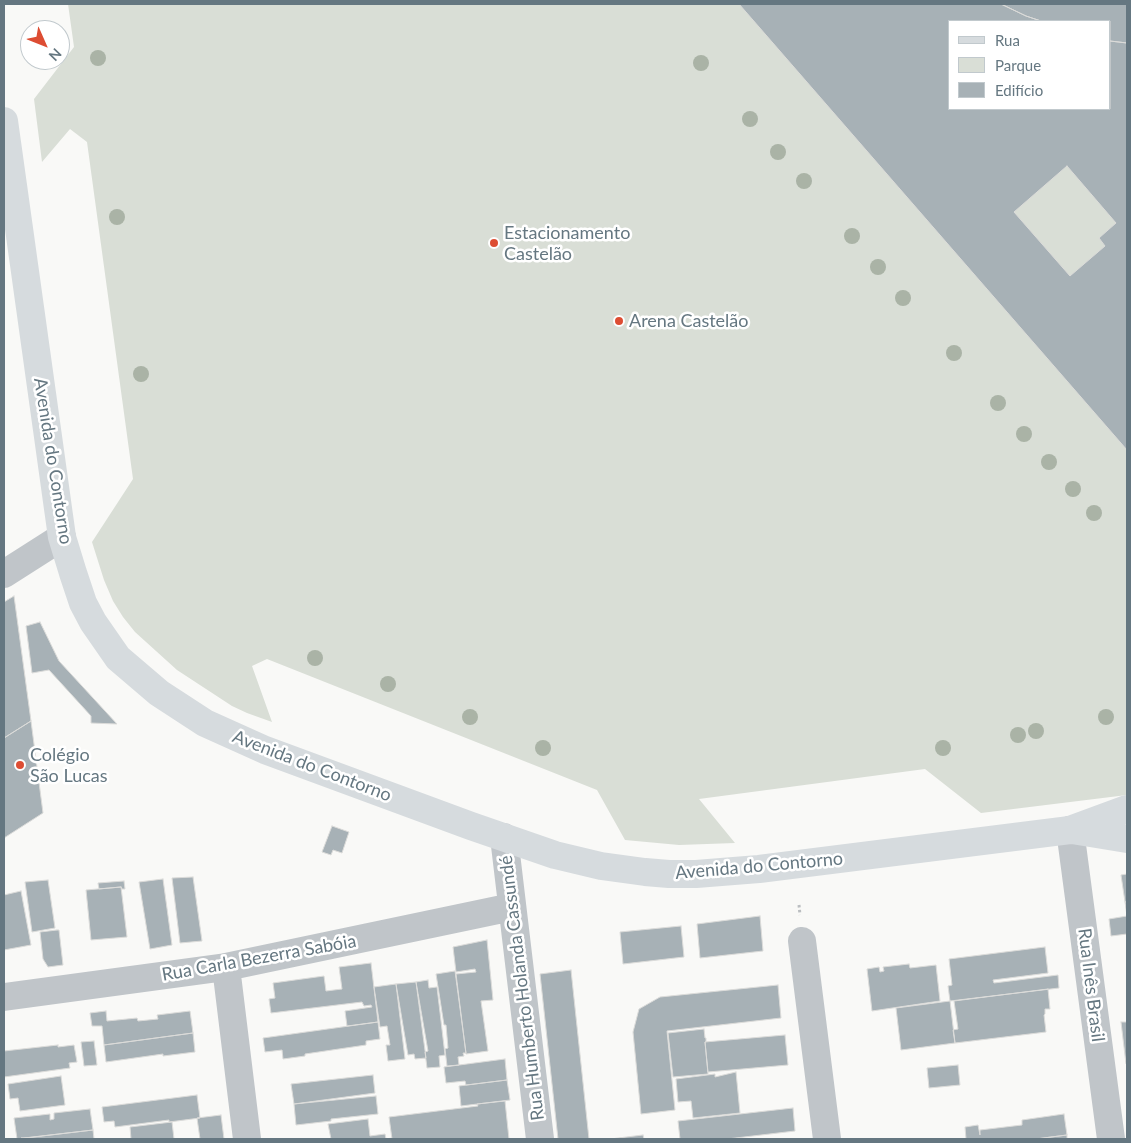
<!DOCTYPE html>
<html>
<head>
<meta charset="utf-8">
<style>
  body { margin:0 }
  #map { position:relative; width:1131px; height:1143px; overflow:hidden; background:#f9f9f7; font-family:Lato,sans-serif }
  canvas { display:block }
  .frame { position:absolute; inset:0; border:5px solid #657781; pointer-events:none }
  .legend { position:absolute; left:948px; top:20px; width:162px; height:90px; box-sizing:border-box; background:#fff; border:1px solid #c1c9cd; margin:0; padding:6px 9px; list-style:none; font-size:15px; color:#657781 }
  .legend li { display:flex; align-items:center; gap:10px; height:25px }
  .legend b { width:25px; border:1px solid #c1c9cd }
  .north { position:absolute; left:20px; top:20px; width:50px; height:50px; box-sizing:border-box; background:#fff; border:1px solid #c1c9cd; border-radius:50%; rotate:134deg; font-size:14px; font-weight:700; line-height:20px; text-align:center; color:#657781 }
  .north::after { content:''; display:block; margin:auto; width:18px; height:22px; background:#dd4d33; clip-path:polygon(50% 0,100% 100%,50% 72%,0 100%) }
</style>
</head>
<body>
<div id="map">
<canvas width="1131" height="1143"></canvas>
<div class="frame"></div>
<ul class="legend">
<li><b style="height:6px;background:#d6dbde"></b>Rua</li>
<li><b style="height:14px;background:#d9ded6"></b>Parque</li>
<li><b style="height:14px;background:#a7b1b6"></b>Edifício</li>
</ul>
<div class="north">N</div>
</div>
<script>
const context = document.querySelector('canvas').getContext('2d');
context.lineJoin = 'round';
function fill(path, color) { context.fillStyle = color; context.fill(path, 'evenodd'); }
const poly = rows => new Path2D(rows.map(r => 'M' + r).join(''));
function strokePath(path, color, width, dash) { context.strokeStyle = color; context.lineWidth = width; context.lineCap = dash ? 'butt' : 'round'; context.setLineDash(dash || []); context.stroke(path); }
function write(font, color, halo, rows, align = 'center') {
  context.font = font + ' Lato,sans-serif'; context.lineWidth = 5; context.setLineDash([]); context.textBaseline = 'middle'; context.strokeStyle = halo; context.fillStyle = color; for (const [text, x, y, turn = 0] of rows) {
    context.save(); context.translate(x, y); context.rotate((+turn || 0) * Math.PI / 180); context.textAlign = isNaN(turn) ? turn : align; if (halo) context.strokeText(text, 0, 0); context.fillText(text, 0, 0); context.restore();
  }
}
fill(poly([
  [68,4,1127,4,1127,795,981,813,925,769,699,799,735,843,679,845,625,840,597,790,267,659,252,666,272,722,247,713,232,706,177,670,135,632,123,617,113,601,104,580,92,542,133,479,87,142,70,129,42,162,34,99,74,47],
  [950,21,1110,21,1110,109,950,109]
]), '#d9ded6');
const building = poly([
  [739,4,1001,4,1026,16,1041,21,950,21,950,109,1110,109,1110,41,1127,43,1127,450,739,4],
  [1067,166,1116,223,1099,238,1105,246,1070,276,1014,212,1067,166],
  [1001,4,1127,4,1127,43,1110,41,1110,21,1041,21,1026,16,1001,4],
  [14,596,31,721,4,738,4,602,14,596],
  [40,622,59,661,117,724,91,723,91,716,49,670,32,673,26,626,40,622],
  [31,721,43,813,4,838,4,738,31,721],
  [332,826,349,832,342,853,333,850,331,855,322,852,332,826],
  [1127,874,1127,902,1125,902,1121,875,1127,874],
  [193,877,202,941,180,943,172,878,193,877],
  [163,879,172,945,150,949,139,882,163,879],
  [48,880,55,928,32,932,25,882,48,880],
  [124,881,125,889,122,889,121,887,99,889,98,883,124,881],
  [121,887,127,937,91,940,86,890,121,887],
  [21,891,31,945,4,950,4,895,21,891],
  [1125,902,1127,902,1127,934,1111,936,1109,919,1127,916,1125,902],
  [760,916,763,951,700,958,697,924,760,916],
  [681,926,684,957,623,964,620,932,681,926],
  [57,930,59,930,63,965,48,967,43,959,40,932,57,930],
  [487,940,493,1000,481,1001,488,1051,466,1054,456,974,476,972,475,969,456,972,453,947,487,940],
  [1045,947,1048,973,993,980,994,983,1058,975,1059,988,950,1001,948,986,952,985,949,959,1045,947],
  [371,963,378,1022,347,1026,345,1011,372,1007,371,1005,364,1006,362,1002,271,1013,269,999,275,998,273,983,324,976,326,991,342,989,339,967,371,963],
  [909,964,910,968,936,965,940,1001,872,1011,867,969,879,967,880,972,884,971,883,967,909,964],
  [571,970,589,1139,558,1139,540,974,571,970],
  [455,971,466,1053,463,1053,464,1056,458,1057,459,1065,447,1066,445,1049,448,1048,446,1025,444,1025,436,974,455,971],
  [428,980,429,988,437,987,445,1055,439,1056,440,1067,427,1068,425,1052,428,1051,416,982,428,980],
  [416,982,426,1058,415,1059,414,1054,408,1055,396,984,416,982],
  [396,984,405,1059,388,1061,386,1045,390,1045,387,1026,380,1027,374,987,396,984],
  [778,985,781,1018,667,1031,675,1110,641,1114,633,1032,639,1009,660,997,778,985],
  [1048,989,1050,1009,1045,1009,1045,1014,1044,1015,1046,1032,955,1043,953,1030,958,1029,954,1001,1048,989],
  [950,1001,955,1043,901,1050,896,1008,950,1001],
  [106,1011,107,1021,137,1018,138,1021,158,1019,157,1015,190,1011,193,1033,104,1045,102,1026,92,1026,90,1013,106,1011],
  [378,1022,380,1039,366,1041,366,1045,305,1054,305,1056,283,1059,282,1050,265,1052,263,1038,378,1022],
  [1121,1022,1127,1022,1127,1063,1126,1064,1121,1022],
  [704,1029,705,1038,706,1038,706,1042,705,1042,708,1074,673,1077,668,1033,704,1029],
  [193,1033,195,1052,163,1056,163,1054,106,1062,104,1045,193,1033],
  [785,1035,788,1065,708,1072,705,1042,785,1035],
  [94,1041,97,1065,84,1066,81,1042,94,1041],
  [58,1045,58,1047,74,1045,77,1062,69,1063,70,1068,4,1077,4,1051,58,1045],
  [505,1059,507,1080,466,1085,465,1081,446,1083,444,1067,505,1059],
  [958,1065,960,1085,929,1088,927,1068,958,1065],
  [736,1072,740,1113,693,1118,691,1101,678,1102,676,1079,715,1074,715,1077,736,1072],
  [373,1075,375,1093,294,1104,291,1084,373,1075],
  [61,1076,65,1105,20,1111,18,1098,10,1099,8,1084,61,1076],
  [507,1080,510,1100,461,1106,459,1086,507,1080],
  [197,1095,200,1118,169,1122,169,1120,115,1127,114,1121,104,1122,102,1107,197,1095],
  [376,1096,378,1114,331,1119,331,1121,296,1125,294,1104,376,1096],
  [505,1101,509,1139,392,1139,389,1117,478,1106,477,1104,505,1101],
  [793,1108,795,1131,727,1139,680,1139,678,1121,793,1108],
  [90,1109,93,1130,17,1139,14,1118,50,1114,50,1120,54,1119,54,1113,90,1109],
  [1064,1114,1067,1135,1036,1139,966,1139,965,1127,978,1125,980,1135,980,1130,1022,1125,1022,1120,1064,1114],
  [221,1115,224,1139,200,1139,197,1118,221,1115],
  [368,1119,370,1136,385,1134,386,1139,392,1138,392,1139,331,1139,328,1124,368,1119],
  [172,1122,174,1139,131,1139,130,1127,172,1122],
  [93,1130,94,1139,21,1138,24,1138,93,1130],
  [643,1135,644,1139,610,1139,643,1135],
  [1067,1135,1067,1139,1036,1139,1051,1137,1067,1135]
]);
fill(building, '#a7b1b6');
strokePath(building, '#dbdbd9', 1);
strokePath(poly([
  [799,905,800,915]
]), '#bbbec1', 3, [2.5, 2.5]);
strokePath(poly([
  [4,574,62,537],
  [1070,830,1111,1139],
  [504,837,540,1139],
  [802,941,827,1139],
  [226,967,247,1139],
  [4,997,226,967,512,907]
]), '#c0c5c9', 28);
strokePath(poly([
  [4,121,62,537,73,573,83,603,93,622,118,658,159,693,205,723,265,750,471,826,555,855,601,866,645,872,669,874,696,874,759,869,1070,830,1127,809],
  [1072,830,1127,839]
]), '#d6dbde', 28);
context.fillStyle = '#aab3a6';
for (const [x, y] of [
  [98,58],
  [701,63],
  [750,119],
  [778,152],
  [804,181],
  [117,217],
  [852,236],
  [878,267],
  [903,298],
  [954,353],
  [141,374],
  [998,403],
  [1024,434],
  [1049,462],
  [1073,489],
  [1094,513],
  [315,658],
  [388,684],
  [470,717],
  [1106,717],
  [1036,731],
  [1018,735],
  [543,748],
  [943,748]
]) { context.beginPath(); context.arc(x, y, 8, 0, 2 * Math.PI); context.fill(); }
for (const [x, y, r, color] of [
  [494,243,5,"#dd4d33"],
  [619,321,5,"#dd4d33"],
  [20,765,5,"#dd4d33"]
]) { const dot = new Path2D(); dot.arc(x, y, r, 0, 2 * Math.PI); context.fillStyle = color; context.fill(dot); strokePath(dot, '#fff', 2); }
write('18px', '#657781', '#fff', [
  ["Estacionamento",504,233],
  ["Castelão",504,254],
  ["Arena Castelão",629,321],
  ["Colégio",30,755],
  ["São Lucas",30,776]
], 'left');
write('18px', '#657781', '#fff', [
  ["Avenida do Contorno",53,461,81],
  ["Avenida do Contorno",312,766,21],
  ["Avenida do Contorno",759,866,-5],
  ["Rua Carla Bezerra Sabóia",259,958,-10],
  ["Rua Inês Brasil",1091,985,83],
  ["Rua Humberto Holanda Cassundé",522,988,-97]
]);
</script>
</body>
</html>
